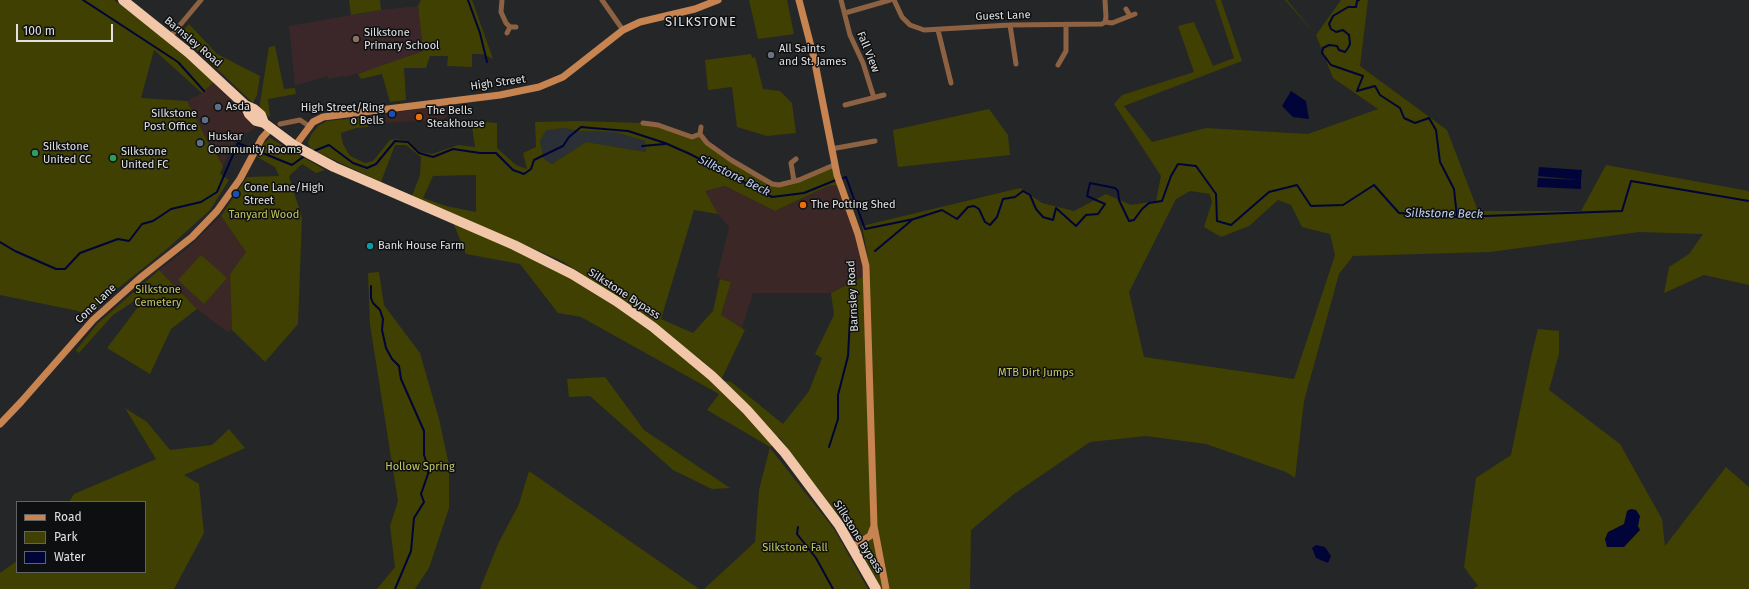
<!DOCTYPE html>
<html>
<head>
<meta charset="utf-8">
<style>
  body { margin:0 }
  #map { position:relative; width:1749px; height:589px; overflow:hidden; background:#252628; font-family:"Fira Sans",sans-serif }
  canvas { display:block }
  .legend { position:absolute; left:16px; top:501px; width:130px; height:72px; box-sizing:border-box; background:#0e0f10; border:1px solid #626364; margin:0; padding:5px 7px; list-style:none; font-size:12px; color:#e0e1e2 }
  .legend li { display:flex; align-items:center; gap:8px; height:20px }
  .legend b { width:20px; border:1px solid #626364 }
  .scale { position:absolute; left:16px; top:24px; width:97px; height:18px; box-sizing:border-box; border:2px solid #e0e1e2; border-top:0; padding-left:5px; font-size:12px; line-height:14px; white-space:nowrap; color:#e0e1e2; -webkit-text-stroke:3px #0e0f10; paint-order:stroke }
</style>
</head>
<body>
<div id="map">
<canvas width="1749" height="589"></canvas>
<ul class="legend">
<li><b style="height:5px;background:#c78350"></b>Road</li>
<li><b style="height:11px;background:#3f4002"></b>Park</li>
<li><b style="height:11px;background:#000438"></b>Water</li>
</ul>
<div class="scale">100 m</div>
</div>
<script>
const context = document.querySelector('canvas').getContext('2d');
context.lineJoin = 'round';
function fill(path, color) { context.fillStyle = color; context.fill(path, 'evenodd'); }
const poly = rows => new Path2D(rows.map(r => 'M' + r).join(''));
function strokePath(path, color, width, dash) { context.strokeStyle = color; context.lineWidth = width; context.lineCap = dash ? 'butt' : 'round'; context.setLineDash(dash || []); context.stroke(path); }
function write(font, color, halo, rows, align = 'center') {
  context.font = font + ' "Fira Sans",sans-serif'; context.lineWidth = 3; context.setLineDash([]); context.textBaseline = 'middle'; context.strokeStyle = halo; context.fillStyle = color; for (const [text, x, y, turn = 0] of rows) {
    context.save(); context.translate(x, y); context.rotate((+turn || 0) * Math.PI / 180); context.textAlign = isNaN(turn) ? turn : align; if (halo) context.strokeText(text, 0, 0); context.fillText(text, 0, 0); context.restore();
  }
}
fill(poly([
  [214,82,253,123,255,129,237,137,223,166,215,149,212,150,187,101,202,93],
  [444,105,447,117,440,120,386,123,386,114],
  [840,185,851,215,866,275,831,293,753,293,742,328,721,316,731,282,720,279,717,276,729,227,718,214,704,191,725,186,775,211,828,186],
  [221,216,246,252,230,274,232,330,227,332,197,309,159,270,188,248]
]), '#3b2726');
fill(poly([
  [564,128,579,131,615,132,646,141,646,152,586,142,552,164,544,159,540,141,546,129]
]), '#2b3036');
fill(poly([
  [418,6,423,51,375,69,344,77,343,76,328,79,327,76,295,86,289,26,381,10]
]), '#3b272a');
fill(poly([
  [0,0,114,0,187,55,214,82,202,93,154,50,141,98,187,101,212,150,214,149,223,166,220,174,229,180,210,210,168,248,85,315,78,311,0,295],
  [349,0,380,0,381,10,351,15],
  [421,0,472,0,493,59,483,54,472,54,472,67,447,66,448,56,430,56,426,68,404,68,406,100,390,102,382,74,361,79,358,74,423,51,418,6],
  [749,0,787,0,794,34,758,39],
  [1215,0,1221,0,1242,61,1124,106,1152,142,1206,128,1308,134,1378,109,1333,78,1316,35,1285,0,1287,0,1316,35,1341,0,1368,0,1360,66,1447,130,1478,211,1581,211,1606,165,1749,191,1749,285,1704,275,1664,293,1669,267,1689,254,1703,234,1639,232,1490,252,1353,256,1339,274,1304,401,1295,478,1286,472,1206,444,1146,436,1090,442,1014,494,971,530,970,589,881,589,851,532,778,436,770,448,834,529,868,589,704,589,755,542,759,490,770,447,707,410,719,394,581,317,558,313,520,264,466,254,454,225,457,224,513,249,570,277,616,304,721,379,706,364,640,312,562,261,412,196,420,175,421,157,406,145,395,145,381,182,311,149,308,143,311,135,318,126,327,121,367,117,368,127,356,128,341,133,343,144,350,156,365,163,373,161,390,140,396,139,409,141,420,152,432,154,458,145,475,147,471,121,497,123,497,148,516,165,527,169,523,153,536,147,535,122,579,121,643,123,692,137,700,134,731,160,779,185,834,165,840,185,828,186,775,211,725,186,705,191,718,214,694,210,661,319,693,333,713,311,720,279,731,282,721,315,745,330,721,380,731,382,783,424,809,391,822,358,815,354,834,315,831,293,866,275,870,269,862,226,1020,188,1042,203,1074,211,1106,194,1131,205,1156,201,1161,176,1114,104,1122,95,1194,72,1178,26,1194,22,1213,66,1234,58],
  [564,128,579,131,615,132,645,141,646,152,586,142,552,164,544,159,540,141,546,130],
  [476,175,476,212,446,206,423,198,433,176],
  [1190,191,1210,194,1212,202,1204,227,1221,237,1249,226,1278,200,1291,205,1302,227,1330,234,1335,255,1294,379,1144,357,1129,292,1176,199],
  [189,24,217,54,260,76,257,95,253,103,183,37,182,31],
  [275,46,284,89,295,88,296,94,268,99,270,117,259,109,269,47],
  [751,54,752,58,755,57,763,89,780,91,792,103,796,133,767,136,737,127,732,87,708,90,705,60],
  [989,109,1008,135,1010,155,898,167,893,130],
  [270,138,325,170,316,173,302,164,289,176,302,218,298,324,265,362,232,330,230,274,246,252,221,216,247,177,279,176,275,167,257,157,264,143],
  [201,255,227,278,204,304,178,280],
  [159,270,197,309,171,329,150,374,107,348,138,307,133,302,113,315,79,353,76,350,98,323],
  [379,272,384,305,420,353,439,419,449,465,449,508,429,568,415,589,377,589,395,567,390,526,398,501,370,325,368,273],
  [1538,329,1559,331,1559,354,1549,390,1620,444,1662,519,1665,546,1726,467,1749,487,1749,589,1473,589,1478,586,1464,567,1476,478,1511,455,1531,357],
  [605,377,644,430,730,488,712,489,673,470,590,396,569,397,567,379],
  [125,408,147,422,170,450,212,445,229,429,245,448,184,475,199,484,204,533,174,589,0,589,0,573,17,561,17,572,145,572,145,502,69,502,74,494,156,459],
  [529,471,699,589,480,589,498,544,519,504]
]), '#3f4002');
fill(poly([
  [1291,91,1306,101,1309,119,1293,117,1282,106],
  [1539,167,1582,170,1581,180,1538,176],
  [1538,178,1581,180,1581,189,1537,187],
  [1631,509,1636,510,1640,516,1638,526,1640,530,1624,547,1607,547,1605,539,1608,532,1624,524,1627,511],
  [1316,545,1325,547,1331,556,1328,563,1316,558,1312,548]
]), '#000438');
strokePath(poly([
  [83,0,178,62,204,91],
  [468,0,480,33,487,62],
  [1359,0,1357,1,1356,7,1348,7,1333,16,1329,24,1331,29,1336,32,1343,30,1349,35,1350,44,1348,48,1345,52,1339,50,1337,46,1329,45,1323,48,1322,53,1331,65,1363,76,1357,91,1375,86,1380,95,1400,108,1404,118,1415,123,1429,118,1436,130,1440,162,1454,189,1457,217],
  [642,146,665,144],
  [314,151,329,145,353,163,367,168,376,164,395,141,408,142,419,153,433,157,453,149,480,153,496,153,513,170,524,174,531,169,534,160,563,146,569,137,581,127,592,128,628,131,665,143,690,154,772,197,804,193,836,180],
  [841,179,846,177,865,229,914,219,942,210,957,219,968,207,974,206,979,209,985,222,990,225,997,217,1003,199,1015,197,1023,191,1030,195,1036,209,1043,217,1053,220,1056,208,1076,226,1086,215,1098,214,1105,204,1087,196,1090,183,1115,188,1118,191,1119,200,1129,221,1134,220,1142,209,1149,203,1162,201,1171,176,1178,164,1196,166,1216,194,1217,221,1231,225,1269,192,1297,185,1311,206,1343,205,1374,185,1399,213,1457,217,1622,211,1631,181,1749,201],
  [0,242,15,251,56,269,65,269,80,253,118,239,129,241,142,224,153,221,171,209,201,202,217,192,238,143,292,165,303,157],
  [875,251,912,220],
  [371,286,371,298,373,303,380,310,383,319,382,330,386,348,392,359,399,366,401,379,424,431,424,455,428,467,428,474,421,494,424,502,414,518,411,551,395,589],
  [829,447,838,419,838,395,848,356,850,319,856,299],
  [798,527,797,534,816,558,833,589]
]), '#000438', 2);
strokePath(poly([
  [502,0,501,12,506,23,510,27,516,27],
  [602,0,623,30],
  [841,0,850,35,863,63,874,98],
  [894,0,902,17,910,25,924,30,1010,25,1102,24,1105,22,1106,17,1105,0],
  [1126,9,1130,16],
  [845,13,890,0],
  [1105,22,1112,23,1135,14],
  [1010,25,1016,64],
  [938,30,951,83],
  [507,33,510,27],
  [170,37,201,0],
  [1058,65,1066,51,1066,25],
  [845,105,884,95],
  [643,123,658,125,692,137,700,134,707,143,731,160,772,184,779,185,799,180,834,165],
  [280,124,300,120,309,126],
  [700,134,701,127],
  [831,149,875,141],
  [794,181,791,163,796,159]
]), '#8d6243', 5);
strokePath(poly([
  [799,0,814,58,837,175,858,234,866,266,874,526,886,589],
  [295,146,313,122,323,117,500,95,539,87,563,77,623,30,640,22,695,9,718,0],
  [0,424,21,402,93,320,140,278,192,237,217,211,240,179,262,138,271,128],
  [852,547,870,536,874,526]
]), '#c78350', 7);
strokePath(poly([
  [123,0,189,53,245,105,254,109,261,115,264,123],
  [245,105,249,114,256,121,264,123,295,146,334,167,514,245,572,274,616,301,653,327,712,376,747,410,785,453,839,525,876,589]
]), '#f2c7a9', 10);
for (const [x, y, r, color] of [
  [356,39,4,"#8d6e63"],
  [771,55,4,"#6b7280"],
  [218,107,4,"#5c6f8a"],
  [392,114,4,"#1a4fb4"],
  [419,117,4,"#e8710a"],
  [205,120,4,"#5c6f8a"],
  [200,143,4,"#5c6f8a"],
  [35,153,4,"#2e9e5b"],
  [113,158,4,"#2e9e5b"],
  [236,194,4,"#1a4fb4"],
  [803,205,4,"#e8710a"],
  [370,246,4,"#0f9aa8"]
]) { const dot = new Path2D(); dot.arc(x, y, r, 0, 2 * Math.PI); context.fillStyle = color; context.fill(dot); strokePath(dot, '#0e0f10', 1.5); }
write('11px', '#e0e1e2', '#0e0f10', [
  ["Guest Lane",1003,16,-2],
  ["Barnsley Road",193,42,40],
  ["Fall View",868,52,68],
  ["High Street",498,83,-8],
  ["Silkstone Bypass",624,294,33],
  ["Barnsley Road",853,296,-93],
  ["Cone Lane",96,304,-44],
  ["Silkstone Bypass",858,537,58]
]);
write('11px', '#e0e1e2', '#0e0f10', [
  ["Silkstone",364,33],
  ["Primary School",364,46],
  ["All Saints",779,49],
  ["and St. James",779,62],
  ["Asda",226,107],
  ["High Street/Ring",384,108,"right"],
  ["o Bells",384,121,"right"],
  ["The Bells",427,111],
  ["Steakhouse",427,124],
  ["Silkstone",197,114,"right"],
  ["Post Office",197,127,"right"],
  ["Huskar",208,137],
  ["Community Rooms",208,150],
  ["Silkstone",43,147],
  ["United CC",43,160],
  ["Silkstone",121,152],
  ["United FC",121,165],
  ["Cone Lane/High",244,188],
  ["Street",244,201],
  ["The Potting Shed",811,205],
  ["Bank House Farm",378,246]
], 'left');
write('11px', '#c4c75f', '#0e0f10', [
  ["Tanyard Wood",264,215],
  ["Silkstone",158,290],
  ["Cemetery",158,303],
  ["MTB Dirt Jumps",1036,373],
  ["Hollow Spring",420,467],
  ["Silkstone Fall",795,548]
]);
write('italic 12px', '#becef1', '#0e0f10', [
  ["Silkstone Beck",734,176,26],
  ["Silkstone Beck",1444,214,1]
]);
context.letterSpacing = '1px';
write('13px', '#e0e1e2', '#0e0f10', [
  ["SILKSTONE",701,22]
]);
context.letterSpacing = '0px';
</script>
</body>
</html>
